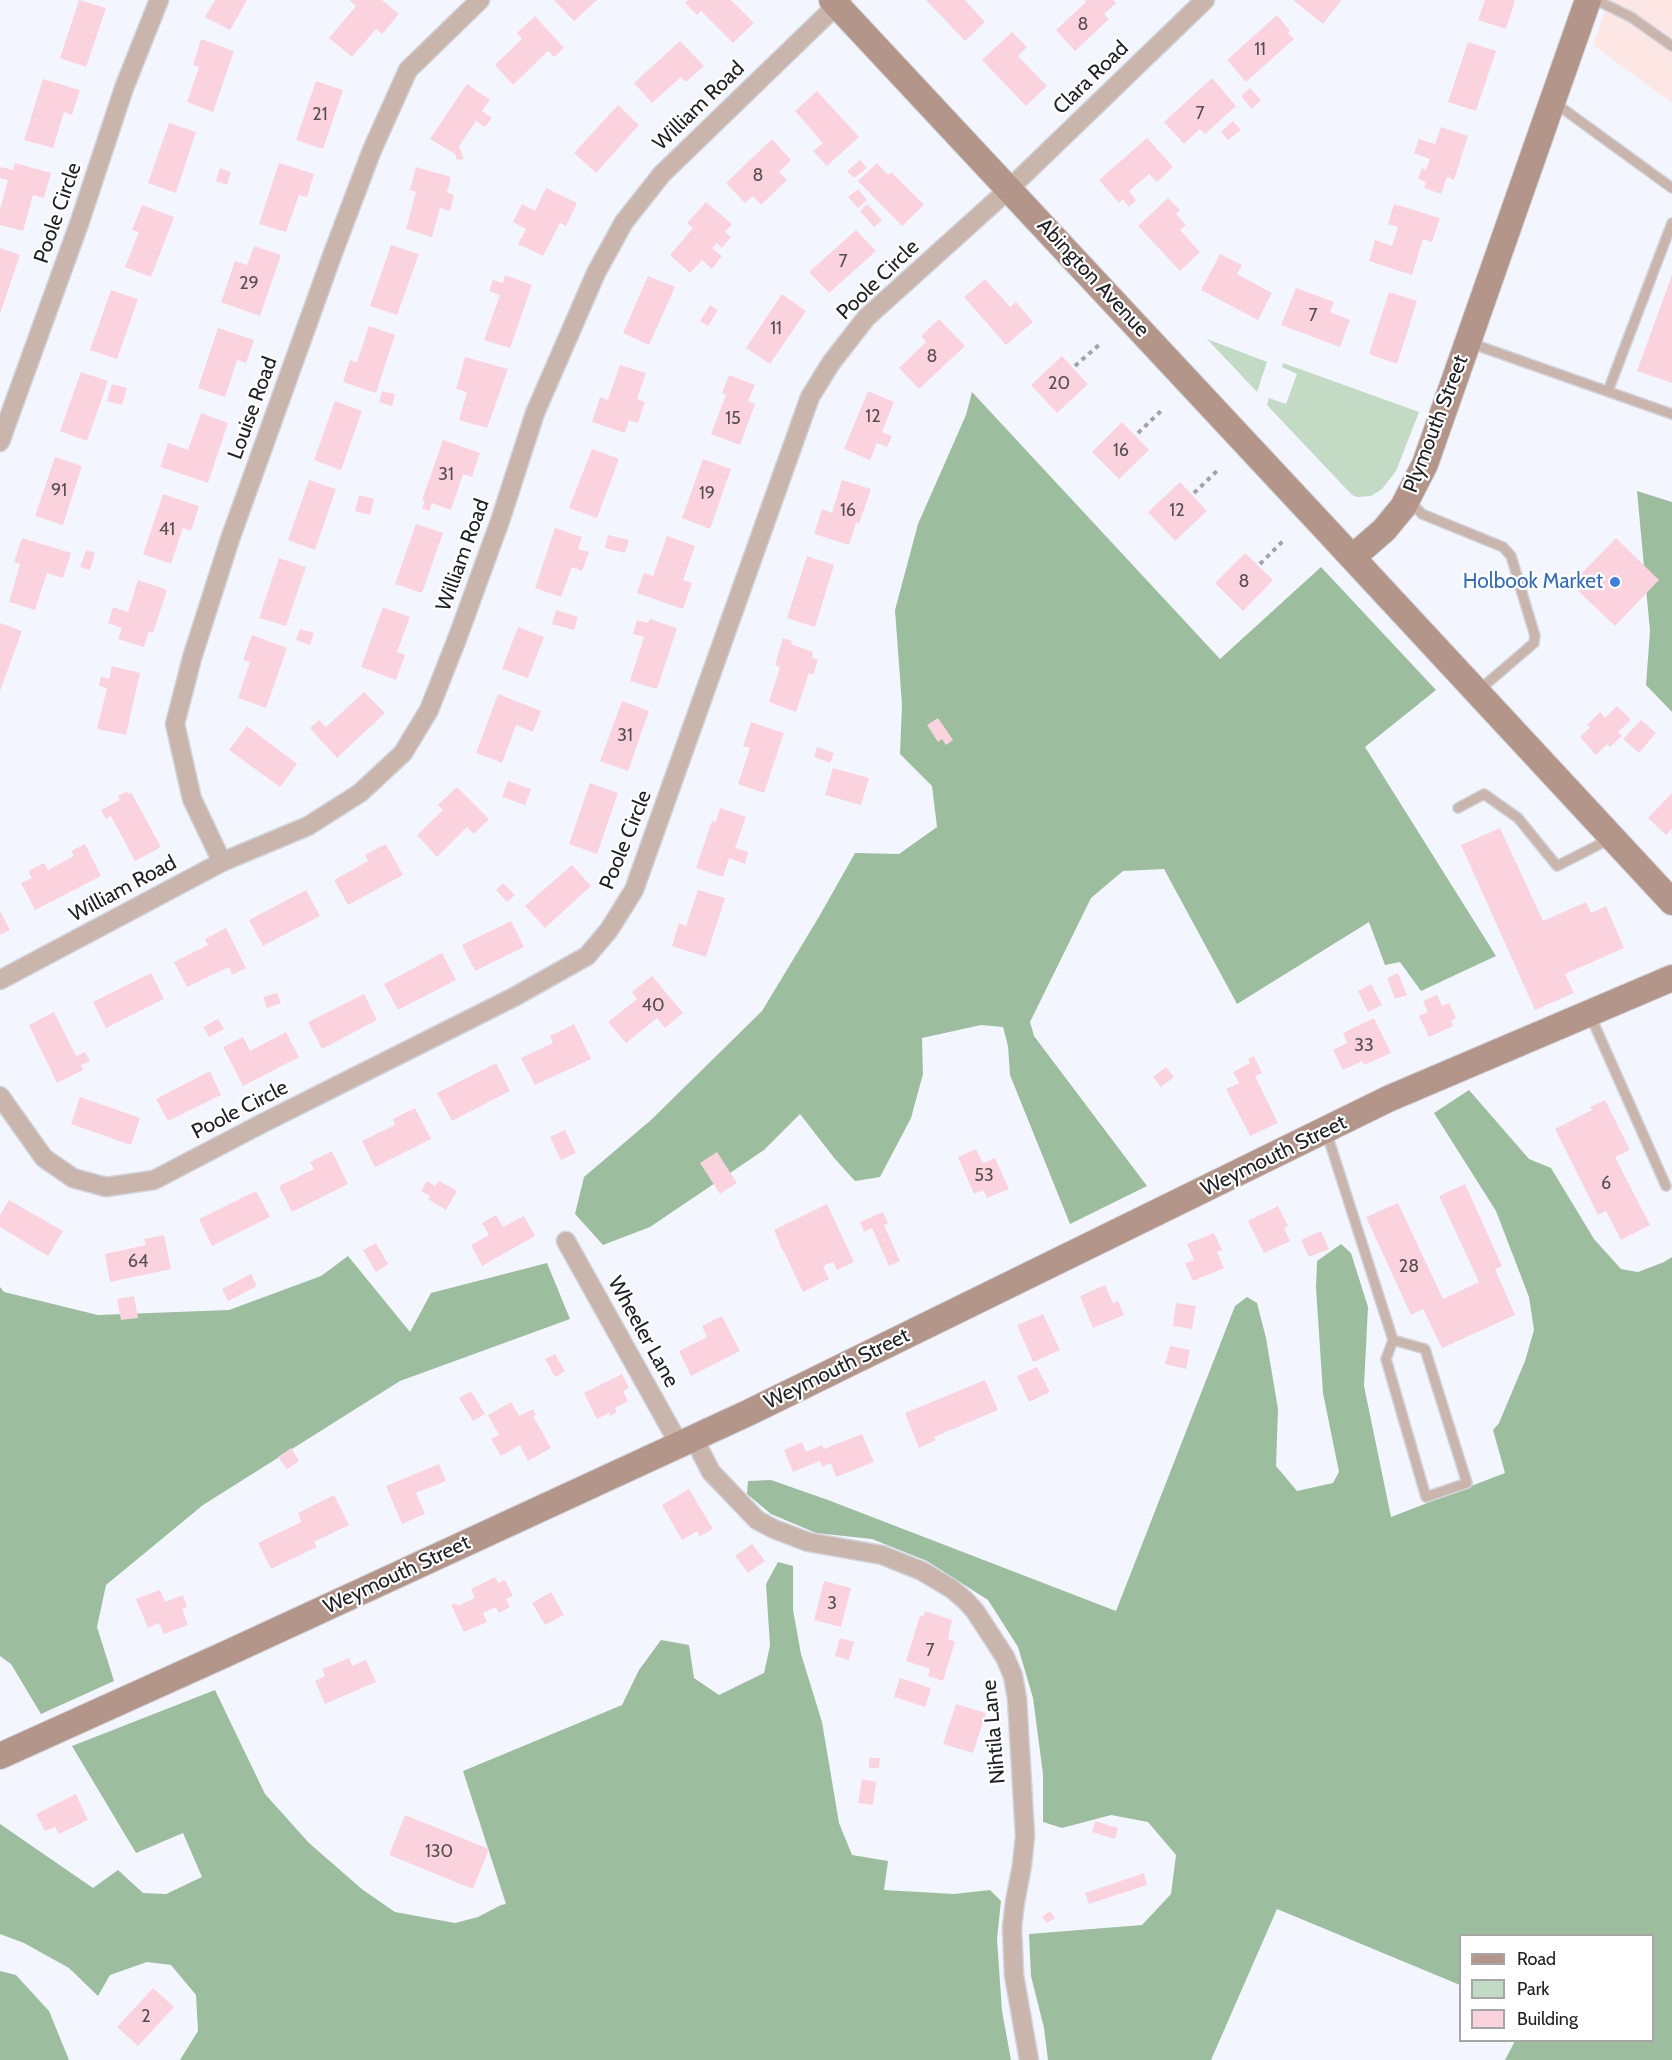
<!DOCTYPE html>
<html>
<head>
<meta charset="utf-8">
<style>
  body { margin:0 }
  #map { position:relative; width:1672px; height:2060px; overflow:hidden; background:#f4f6ff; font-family:Cabin,sans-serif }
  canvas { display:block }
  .legend { position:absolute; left:1459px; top:1934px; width:195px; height:108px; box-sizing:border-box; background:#fff; border:2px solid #a6a6a7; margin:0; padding:8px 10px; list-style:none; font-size:18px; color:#202124 }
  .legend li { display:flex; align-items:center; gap:12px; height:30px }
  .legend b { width:30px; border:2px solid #a6a6a7 }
</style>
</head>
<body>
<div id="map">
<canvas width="1672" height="2060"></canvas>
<ul class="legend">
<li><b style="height:8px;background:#b39589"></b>Road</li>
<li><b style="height:16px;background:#c3dac5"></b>Park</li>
<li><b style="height:16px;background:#fbd3de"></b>Building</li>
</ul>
</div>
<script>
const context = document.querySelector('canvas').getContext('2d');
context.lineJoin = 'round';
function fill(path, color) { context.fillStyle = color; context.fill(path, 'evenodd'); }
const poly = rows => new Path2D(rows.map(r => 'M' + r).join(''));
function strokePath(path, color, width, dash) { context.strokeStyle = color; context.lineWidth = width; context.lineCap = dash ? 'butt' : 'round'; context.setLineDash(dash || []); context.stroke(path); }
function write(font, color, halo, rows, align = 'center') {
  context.font = font + ' Cabin,sans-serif'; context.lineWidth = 4.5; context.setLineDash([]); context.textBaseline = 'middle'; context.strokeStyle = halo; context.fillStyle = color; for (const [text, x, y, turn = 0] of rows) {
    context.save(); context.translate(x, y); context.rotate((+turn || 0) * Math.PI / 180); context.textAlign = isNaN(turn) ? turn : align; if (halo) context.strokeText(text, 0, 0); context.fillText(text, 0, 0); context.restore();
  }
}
fill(poly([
  [1609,0,1672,0,1672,103,1593,45]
]), '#fde7e4');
fill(poly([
  [1207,339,1267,362,1257,392],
  [1283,363,1419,412,1396,471,1382,489,1371,496,1357,497,1352,495,1267,405,1269,398,1286,404,1297,374,1282,367]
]), '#c3dac5');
fill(poly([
  [972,392,1220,659,1321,567,1436,690,1365,747,1496,956,1421,991,1400,962,1385,965,1369,922,1237,1004,1164,869,1123,871,1091,898,1030,1022,1034,1036,1147,1186,1070,1224,1010,1075,1008,1046,1003,1027,981,1025,922,1038,923,1074,911,1118,880,1177,855,1181,835,1159,800,1114,764,1150,650,1227,603,1245,575,1214,584,1177,651,1120,762,1011,820,915,855,853,899,854,937,827,932,786,900,754,902,705,895,610,918,524,966,415],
  [1637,491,1672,502,1672,712,1646,685,1650,631],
  [1469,1090,1529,1159,1551,1168,1594,1239,1621,1269,1638,1272,1664,1262,1672,1257,1672,2060,1505,2060,1515,2041,1652,2040,1652,1936,1460,1936,1460,1985,1277,1909,1211,2060,1048,2060,1044,2028,1031,1976,1029,1934,1142,1925,1171,1894,1176,1855,1148,1822,1111,1815,1062,1828,1043,1822,1043,1774,1033,1698,1018,1647,988,1600,927,1561,872,1539,816,1533,771,1514,747,1494,748,1481,771,1480,828,1500,1116,1611,1235,1306,1247,1297,1257,1303,1266,1338,1278,1409,1276,1466,1297,1491,1333,1483,1339,1472,1323,1393,1316,1288,1317,1261,1341,1244,1351,1253,1368,1307,1364,1386,1391,1517,1505,1473,1493,1430,1499,1423,1525,1361,1534,1330,1529,1297,1496,1211,1434,1113],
  [348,1256,410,1332,431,1293,547,1263,570,1319,400,1381,203,1505,106,1585,97,1627,114,1681,41,1714,11,1664,0,1656,0,1287,4,1292,98,1315,229,1310,321,1276],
  [778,1562,793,1566,793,1610,801,1654,822,1722,839,1823,852,1855,888,1861,884,1890,954,1894,990,1890,1001,1901,997,1939,1002,2011,1011,2060,180,2060,198,2031,196,1995,171,1965,147,1962,110,1975,98,1996,69,1968,24,1943,0,1934,0,1824,93,1888,118,1870,143,1893,166,1894,202,1877,183,1833,136,1853,72,1746,215,1690,265,1794,309,1843,363,1890,395,1912,455,1923,478,1917,501,1905,506,1904,463,1771,622,1705,639,1670,661,1640,689,1645,694,1678,719,1695,764,1673,770,1646,766,1584],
  [0,1971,16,1975,49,2011,69,2060,0,2060]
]), '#9cbe9f');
fill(poly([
  [79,0,106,8,86,67,60,58],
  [215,0,247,0,230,30,205,17],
  [349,0,382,0,399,14,382,34,376,29,352,57,329,38,356,6],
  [554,0,597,0,574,21],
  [688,0,731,0,754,23,733,43,701,11,697,15,685,3],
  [926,0,965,0,985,22,965,41],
  [1085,0,1113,0,1116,3,1104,14,1109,19,1075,51,1056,30,1086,2],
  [1293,0,1340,0,1341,1,1323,24],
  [1485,0,1515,0,1506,29,1478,20],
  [1277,15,1290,31,1288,33,1294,39,1246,82,1227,60],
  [535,16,564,48,554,57,548,51,513,85,495,65,522,39,517,33],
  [1012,32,1027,47,1018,56,1047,86,1026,106,982,60],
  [201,39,234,51,213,112,187,102,199,67,193,65],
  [680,41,704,66,686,82,681,77,652,103,634,83],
  [1468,42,1496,51,1476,111,1448,102],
  [1212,78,1236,106,1205,134,1200,129,1184,144,1164,122],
  [43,79,80,90,72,115,64,112,53,148,24,140],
  [316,81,343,90,323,149,296,140],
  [467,84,490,100,482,111,492,118,485,127,476,121,459,146,464,159,457,160,455,154,430,139],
  [1250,88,1261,100,1252,109,1241,96],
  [817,91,859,137,827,166,813,151,823,143,795,111],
  [618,105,639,125,596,173,574,153],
  [1233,121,1241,130,1228,140,1221,132],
  [169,123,196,132,176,193,148,183],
  [1441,127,1468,136,1454,180,1447,177,1441,194,1424,188,1426,182,1418,179,1422,168,1426,170,1430,159,1414,153,1419,139,1435,144],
  [1147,138,1173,167,1157,182,1149,174,1129,191,1136,200,1129,207,1123,199,1119,203,1099,180],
  [772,139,791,160,779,172,787,180,761,205,753,196,745,203,726,183],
  [860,160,867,168,854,178,847,171],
  [15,163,51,173,44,198,33,195,23,231,0,225,0,210,8,180,0,178,0,169,1,167,13,170],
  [279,163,314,174,307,197,299,195,286,232,259,224],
  [877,163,888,175,891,172,924,205,902,226,858,181],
  [416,167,451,177,447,192,454,195,450,211,440,208,432,237,406,229,416,192,410,190],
  [220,168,231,172,227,185,216,181],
  [546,188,577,203,566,226,560,223,543,256,518,244,526,229,513,222,522,204,535,211],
  [858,189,867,200,858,208,848,197],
  [1168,198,1180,210,1176,214,1186,225,1180,230,1200,252,1180,271,1138,226],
  [706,202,732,224,725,232,731,237,722,248,717,243,712,248,722,256,712,269,702,260,690,273,670,255,693,228,687,223],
  [867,204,882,220,874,227,860,211],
  [1394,204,1440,218,1432,242,1423,239,1412,275,1369,261,1375,240,1392,246,1398,227,1388,224],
  [142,205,174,217,151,277,125,267,139,232,132,230],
  [856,230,876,251,829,293,809,272],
  [391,245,419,254,397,315,370,306],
  [254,246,281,255,260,316,221,302,235,261,247,265],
  [0,248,20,255,0,314],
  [1220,254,1242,265,1237,274,1272,293,1258,320,1201,290],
  [505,275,532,285,510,348,484,340,500,295,489,291,493,280,503,283],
  [1672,275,1672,383,1637,371],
  [648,276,675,287,649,345,623,333],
  [985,279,1010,307,1016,302,1033,322,1006,345,964,297],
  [1296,288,1334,302,1330,312,1350,320,1340,347,1281,325],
  [111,290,138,299,117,359,90,350],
  [1389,292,1417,301,1397,364,1369,354],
  [782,294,806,311,770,364,746,348],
  [710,305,718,310,708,326,700,321],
  [939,319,965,346,919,389,899,368,926,342,921,336],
  [369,326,395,335,376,393,343,382,350,360,357,362],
  [218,328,254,340,246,363,237,360,225,397,198,388],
  [1062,356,1088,384,1057,413,1031,385],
  [465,357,508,369,487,428,459,420,467,392,456,389],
  [620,365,646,373,637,399,645,402,638,423,629,420,625,433,592,422,600,397,608,400],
  [81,372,108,381,87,441,60,431],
  [729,375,755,385,748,401,755,404,740,445,711,434,726,395,722,393],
  [112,384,127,388,122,405,107,401],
  [382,391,395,394,392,406,379,402],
  [868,391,894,402,882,432,892,436,887,447,877,443,870,460,844,449],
  [335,401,362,411,341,470,314,460],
  [201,413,228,423,208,483,160,467,168,443,188,450],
  [1122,422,1149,450,1119,479,1092,452],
  [443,440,480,453,472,477,463,474,451,510,432,503,429,511,422,508,425,501,422,500],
  [592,449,619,459,597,518,569,508],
  [55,457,82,466,63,525,35,516],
  [703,459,731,469,710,529,682,518],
  [309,480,336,489,315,550,288,540],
  [842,480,871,489,859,524,856,523,849,545,814,534,822,509,832,513],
  [1180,482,1207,511,1175,541,1148,512],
  [163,494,199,506,191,531,183,528,171,564,143,554],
  [359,495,374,499,370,515,355,511],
  [416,524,443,533,422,593,395,584],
  [555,528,582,537,578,549,589,552,582,571,572,567,561,597,535,588],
  [608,535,629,540,625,553,605,548],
  [667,536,695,546,683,580,692,583,683,609,637,593,644,573,653,576],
  [22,538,71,553,63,578,47,573,35,610,9,602,20,564,14,562],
  [1616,538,1659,580,1615,626,1571,584],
  [86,550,95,553,90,570,80,567],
  [1245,553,1273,580,1243,611,1215,583],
  [807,556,834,565,815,627,787,618],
  [279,558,306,567,286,626,259,618],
  [138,580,167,590,153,633,149,631,144,647,118,639,122,628,108,623,113,607,128,612],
  [383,607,410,617,397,652,405,655,396,680,361,667],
  [556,610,578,617,574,630,552,624],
  [650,619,677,628,657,689,630,681,644,637,633,634,637,620,648,623],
  [0,623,22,631,0,691],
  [518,627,544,637,528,678,502,669],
  [300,629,314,633,310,645,296,640],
  [252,635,287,648,266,708,238,698,250,662,243,660],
  [783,638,792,641,791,644,813,652,812,657,818,660,813,675,809,673,796,712,769,702,780,667,775,665],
  [112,666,140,673,126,735,97,729,107,688,99,686,101,676,109,679],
  [364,692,385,713,337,758,310,728,319,720,326,727],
  [498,694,541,711,533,732,516,725,502,763,476,753],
  [622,701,649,711,628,771,600,761],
  [1617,706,1631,720,1618,732,1622,736,1610,747,1607,744,1596,755,1580,737,1590,727,1587,725,1600,712,1605,718],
  [938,718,953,740,946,745,942,739,938,742,927,725],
  [1641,720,1656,733,1639,753,1623,739],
  [751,722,784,733,764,793,738,784,750,748,743,746],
  [247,726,297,764,280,787,229,750],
  [817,747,834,753,830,763,814,757],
  [833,768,869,778,861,805,825,795],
  [508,781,531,789,525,805,502,797],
  [590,783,618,793,597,854,569,844],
  [457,787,489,819,474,834,467,827,437,857,417,835,443,810,438,805],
  [127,791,129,794,131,792,161,847,135,861,111,816,106,819,101,810,120,800,118,796],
  [1672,793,1672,829,1666,835,1648,818],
  [720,808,746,817,735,848,748,852,745,864,729,858,723,877,696,868,712,821,716,822],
  [1500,828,1543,921,1586,902,1591,913,1606,906,1624,948,1565,974,1574,993,1535,1010,1461,845],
  [85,844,101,876,35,910,21,883,32,878,28,871,44,863,48,870,74,856,71,851],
  [386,844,403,875,348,905,334,880,368,861,365,855],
  [572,865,591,886,545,928,525,906],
  [503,883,515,895,507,902,496,890],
  [306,890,320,916,263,946,249,920],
  [698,890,725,898,706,957,672,946,679,923,686,926],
  [0,911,10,930,0,935],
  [511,921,524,947,475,971,462,945],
  [226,928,246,968,232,975,229,967,187,987,174,962,208,945,205,939],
  [442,953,456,980,398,1010,384,984],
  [151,973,164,999,106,1028,93,1002],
  [1398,973,1407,995,1395,999,1387,978],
  [652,976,683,1013,665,1028,657,1018,626,1043,608,1022,637,999,632,992],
  [1371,984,1382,1005,1368,1012,1358,991],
  [277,993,281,1003,267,1008,263,997],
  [364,994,377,1020,322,1049,308,1022],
  [1437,995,1442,1006,1449,1003,1456,1018,1451,1021,1453,1026,1429,1037,1419,1016,1428,1012,1423,1001],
  [54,1012,76,1056,85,1052,90,1061,81,1065,83,1070,57,1083,29,1025],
  [1374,1018,1391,1053,1364,1065,1362,1061,1343,1070,1333,1050,1347,1043,1343,1033],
  [218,1019,224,1029,209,1037,203,1027],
  [574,1024,591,1059,535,1085,521,1058,553,1043,550,1036],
  [286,1032,299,1057,243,1086,223,1047,243,1037,250,1051],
  [1254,1056,1262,1073,1255,1076,1278,1123,1250,1136,1226,1089,1239,1083,1233,1072,1250,1063,1248,1059],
  [496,1063,510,1091,452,1121,437,1093],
  [1166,1067,1174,1077,1161,1087,1153,1077],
  [210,1071,221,1095,168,1121,156,1099],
  [80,1097,140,1118,131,1145,71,1124],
  [1605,1100,1630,1150,1615,1157,1650,1225,1621,1240,1606,1211,1598,1215,1555,1129,1592,1110,1590,1107],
  [415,1108,431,1139,375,1167,362,1141,395,1125,393,1119],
  [565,1130,576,1153,561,1160,550,1137],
  [976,1149,983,1163,995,1158,1009,1189,987,1198,983,1190,974,1194,958,1157],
  [332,1151,348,1184,292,1212,279,1186,314,1169,310,1162],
  [717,1152,737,1183,720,1194,700,1163],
  [427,1181,435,1186,439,1181,457,1191,446,1210,428,1199,430,1196,421,1191],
  [1465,1184,1502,1266,1495,1269,1515,1315,1442,1348,1423,1309,1411,1315,1366,1217,1398,1203,1443,1299,1479,1282,1439,1196],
  [256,1191,270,1217,212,1246,199,1219],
  [9,1200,63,1231,48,1256,0,1227,0,1215],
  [827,1204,854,1262,837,1270,833,1262,823,1266,829,1279,803,1292,784,1252,780,1246,780,1244,774,1230],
  [1278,1206,1288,1226,1284,1228,1290,1241,1264,1253,1248,1221],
  [883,1212,888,1223,884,1225,900,1261,889,1266,872,1228,864,1232,860,1222],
  [496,1215,503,1227,524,1216,535,1236,482,1266,471,1245,489,1235,482,1223],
  [1321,1231,1329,1249,1309,1257,1301,1240],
  [1214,1233,1222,1250,1217,1252,1224,1268,1193,1281,1185,1263,1194,1260,1187,1244],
  [164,1235,171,1269,110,1282,105,1254,146,1245,144,1239],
  [376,1243,388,1264,376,1272,363,1250],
  [251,1274,257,1286,228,1301,222,1289],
  [1105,1285,1113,1303,1118,1301,1124,1315,1093,1328,1080,1296],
  [134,1296,138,1318,121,1320,117,1299],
  [1176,1303,1196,1306,1192,1329,1173,1326],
  [1043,1314,1060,1350,1033,1362,1017,1325],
  [722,1316,740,1351,691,1376,679,1351,707,1337,702,1326],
  [1170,1346,1190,1350,1186,1369,1165,1364],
  [555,1354,565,1371,555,1377,545,1359],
  [1037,1367,1050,1392,1029,1402,1017,1376],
  [622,1374,629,1388,623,1391,628,1401,615,1408,617,1412,610,1416,609,1413,597,1419,584,1393],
  [985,1380,998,1410,934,1437,936,1440,919,1448,905,1413],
  [471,1391,485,1414,473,1421,459,1398],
  [511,1402,519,1416,533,1409,536,1415,533,1416,551,1448,528,1461,520,1445,501,1456,491,1439,499,1435,488,1415],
  [862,1434,874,1462,836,1477,831,1463,822,1467,820,1461,793,1472,784,1450,802,1442,806,1452,822,1445,824,1449],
  [291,1448,299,1461,287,1469,278,1457],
  [439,1464,446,1481,416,1493,425,1514,402,1524,386,1486],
  [689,1489,713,1529,700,1536,697,1531,682,1540,662,1505],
  [334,1495,349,1525,314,1542,317,1547,271,1569,258,1543,301,1522,298,1513],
  [752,1544,765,1561,748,1573,735,1556],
  [495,1577,498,1583,505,1580,513,1596,506,1599,510,1607,499,1613,496,1607,483,1613,487,1622,464,1632,451,1605,456,1603,458,1606,475,1598,471,1589],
  [824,1581,851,1588,841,1627,814,1620],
  [160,1590,165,1602,183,1595,187,1607,182,1609,188,1625,164,1634,159,1623,148,1628,136,1599],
  [551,1592,564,1615,545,1625,532,1603],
  [925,1611,952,1620,948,1639,955,1642,943,1681,928,1676,930,1669,906,1661,920,1616,923,1616],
  [840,1638,854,1642,849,1660,835,1656],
  [349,1658,352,1666,366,1660,376,1682,325,1704,315,1681,325,1676,322,1669],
  [900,1678,931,1688,925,1707,894,1697],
  [956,1704,986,1713,973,1753,943,1744],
  [869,1758,880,1758,879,1768,869,1768],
  [862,1779,876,1782,873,1805,858,1803],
  [76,1794,88,1820,59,1834,55,1827,45,1831,36,1814],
  [405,1815,489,1849,473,1889,389,1855],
  [1095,1821,1118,1828,1115,1839,1092,1832],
  [1144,1873,1147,1885,1089,1904,1085,1893],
  [1050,1911,1055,1918,1047,1923,1042,1917],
  [153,1988,174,2007,138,2046,117,2027]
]), '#fbd3de');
const lane = poly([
  [1596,0,1631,17,1672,46],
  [1555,103,1672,188],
  [1470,343,1672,414],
  [1608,391,1672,223],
  [1409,500,1422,514,1503,547,1511,556,1535,636,1534,643,1478,691],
  [1458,808,1484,794,1518,818,1557,866,1610,839],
  [1590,1015,1666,1186],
  [1326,1131,1393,1340,1386,1359,1426,1497,1467,1483,1425,1349,1393,1340]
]);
const street = poly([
  [0,442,79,224,124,88,159,0],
  [222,862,192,799,175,724,192,658,230,539,333,253,372,150,408,70,480,0],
  [0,980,222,862,308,826,360,793,403,753,429,710,457,639,500,521,535,413,596,273,624,222,662,174,842,0],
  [0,1096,44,1158,73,1178,106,1187,154,1180,263,1123,514,997,587,956,609,930,634,890,810,397,831,363,866,318,1009,189,1205,0],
  [566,1241,679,1444],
  [693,1437,711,1472,757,1520,774,1529,808,1542,882,1555,922,1571,952,1589,965,1600,975,1611,1005,1657,1013,1676,1017,1698,1025,1836,1022,1865,1015,1902,1012,1927,1014,1975,1029,2060]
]);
const secondary = poly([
  [832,0,1322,525,1672,902],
  [1353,557,1384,530,1403,507,1425,464,1588,0],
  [0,1756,228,1653,750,1412,1388,1099,1672,978]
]);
strokePath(lane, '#d2d4dc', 12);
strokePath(street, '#d2d4dc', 21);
strokePath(secondary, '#d2d4dc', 28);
strokePath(poly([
  [1075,366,1100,344],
  [1138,433,1162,410],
  [1194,493,1218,470],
  [1260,564,1284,540]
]), '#a2a4aa', 4, [4.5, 4.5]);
strokePath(lane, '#cab5ad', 9);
strokePath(street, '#cab5ad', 18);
strokePath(secondary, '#b39589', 26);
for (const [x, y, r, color] of [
  [1615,582,6,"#3f7fe0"]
]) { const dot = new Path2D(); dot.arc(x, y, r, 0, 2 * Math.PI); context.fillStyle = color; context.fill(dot); strokePath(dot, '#fff', 2); }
write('18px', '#574e52', null, [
  ["8",1083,25],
  ["11",1260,50],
  ["7",1200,114],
  ["21",320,115],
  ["8",758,176],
  ["7",843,262],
  ["29",249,284],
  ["7",1313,316],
  ["11",776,329],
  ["8",932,357],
  ["20",1059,384],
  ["12",873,417],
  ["15",733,419],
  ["16",1121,451],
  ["31",446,475],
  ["91",59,491],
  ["19",707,494],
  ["16",848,511],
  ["12",1177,511],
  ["41",167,530],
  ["8",1244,582],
  ["31",625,736],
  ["40",653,1006],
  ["33",1364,1046],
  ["53",984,1176],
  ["6",1606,1184],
  ["64",138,1262],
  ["28",1409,1267],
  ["3",832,1604],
  ["7",930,1651],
  ["130",439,1852],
  ["2",146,2017]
]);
write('21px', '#202124', '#fff', [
  ["Clara Road",1091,78,-44],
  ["William Road",699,106,-44],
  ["Poole Circle",58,213,-71],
  ["Abington Avenue",1093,278,47],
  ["Poole Circle",878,280,-44],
  ["Louise Road",253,408,-70],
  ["Plymouth Street",1436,424,-69],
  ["William Road",463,555,-70],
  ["Poole Circle",626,840,-68],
  ["William Road",123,889,-28],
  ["Poole Circle",240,1110,-27],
  ["Weymouth Street",1274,1156,-26],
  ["Wheeler Lane",643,1332,61],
  ["Weymouth Street",837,1369,-26],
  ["Weymouth Street",397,1575,-25],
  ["Nihtila Lane",994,1732,-95]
]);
write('21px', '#366cbe', '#fff', [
  ["Holbook Market",1603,582]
], 'right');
</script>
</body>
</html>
